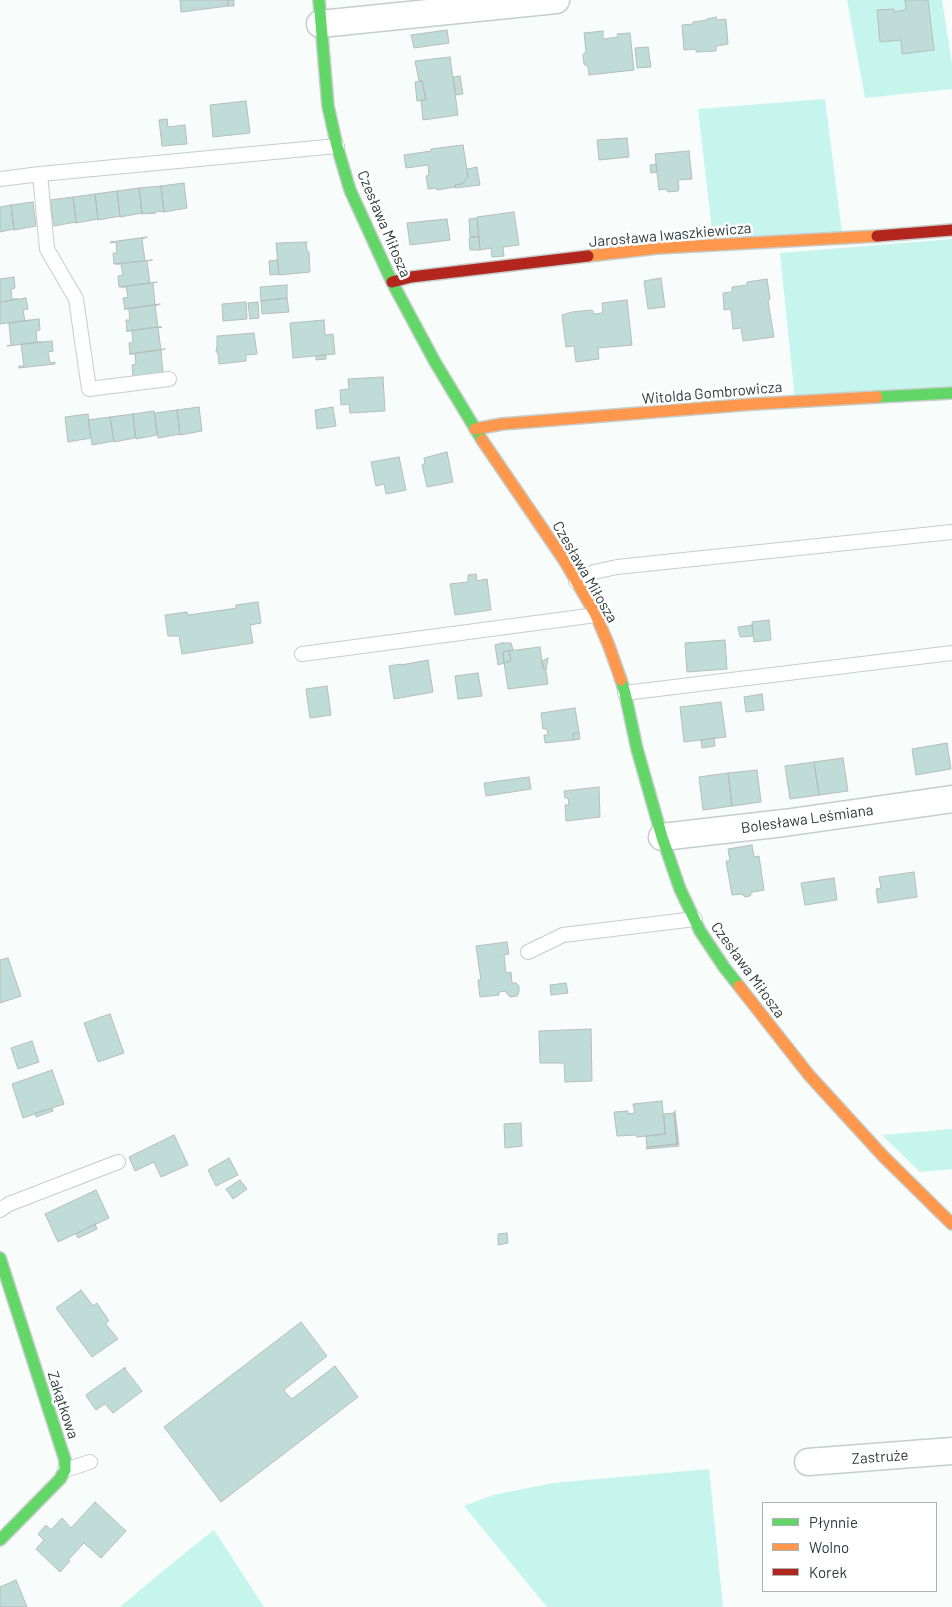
<!DOCTYPE html>
<html>
<head>
<meta charset="utf-8">
<style>
  body { margin:0 }
  #map { position:relative; width:952px; height:1607px; overflow:hidden; background:#f8fcfb; font-family:Barlow,sans-serif }
  canvas { display:block }
  .legend { position:absolute; left:762px; top:1502px; width:175px; height:90px; box-sizing:border-box; background:#fff; border:1px solid #abb1b0; margin:0; padding:6px 9px; list-style:none; font-size:15px; color:#2c3b39 }
  .legend li { display:flex; align-items:center; gap:10px; height:25px }
  .legend b { width:25px; border:1px solid #abb1b0 }
</style>
</head>
<body>
<div id="map">
<canvas width="952" height="1607"></canvas>
<ul class="legend">
<li><b style="height:6px;background:#63d668"></b>Płynnie</li>
<li><b style="height:6px;background:#ff974d"></b>Wolno</li>
<li><b style="height:6px;background:#b3261e"></b>Korek</li>
</ul>
</div>
<script>
const context = document.querySelector('canvas').getContext('2d');
context.lineJoin = 'round';
function fill(path, color) { context.fillStyle = color; context.fill(path, 'evenodd'); }
const poly = rows => new Path2D(rows.map(r => 'M' + r).join(''));
function strokePath(path, color, width, dash) { context.strokeStyle = color; context.lineWidth = width; context.lineCap = dash ? 'butt' : 'round'; context.setLineDash(dash || []); context.stroke(path); }
function write(font, color, halo, rows, align = 'center') {
  context.font = font + ' Barlow,sans-serif'; context.lineWidth = 5; context.setLineDash([]); context.textBaseline = 'middle'; context.strokeStyle = halo; context.fillStyle = color; for (const [text, x, y, turn = 0] of rows) {
    context.save(); context.translate(x, y); context.rotate((+turn || 0) * Math.PI / 180); context.textAlign = isNaN(turn) ? turn : align; if (halo) context.strokeText(text, 0, 0); context.fillText(text, 0, 0); context.restore();
  }
}
fill(poly([
  [847,0,942,0,952,64,952,89,865,98],
  [825,99,842,232,713,239,698,109],
  [952,239,952,390,795,400,780,253],
  [952,1129,952,1169,920,1172,882,1135],
  [709,1469,723,1607,547,1607,464,1506,493,1495,553,1483],
  [214,1530,264,1607,120,1607,175,1561]
]), '#c5f5ed');
const building = poly([
  [180,0,228,0,228,6,181,12,180,0],
  [228,0,234,0,234,6,228,6,228,0],
  [905,0,928,0,934,50,902,54,901,40,880,42,877,10,894,9,894,12,906,10,905,0],
  [716,17,717,20,726,19,728,44,716,46,716,51,696,52,696,49,684,50,682,25,693,24,693,22,707,20,707,19,716,17],
  [447,30,449,43,414,48,411,35,447,30],
  [603,31,603,39,618,37,617,34,630,33,634,70,589,75,588,67,584,64,583,55,586,51,584,33,603,31],
  [648,47,651,67,637,68,635,48,648,47],
  [450,57,458,115,423,120,421,100,426,100,422,81,419,81,415,61,450,57],
  [460,76,463,94,456,95,453,77,460,76],
  [422,81,426,100,417,101,415,82,422,81],
  [246,101,250,133,213,137,210,105,246,101],
  [167,119,168,127,185,125,187,144,162,146,159,120,167,119],
  [627,138,629,157,599,160,597,140,627,138],
  [463,145,468,177,462,184,455,185,455,187,437,190,437,188,428,189,426,176,429,175,428,165,406,168,404,155,431,151,431,149,463,145],
  [689,151,692,179,678,180,679,188,678,191,668,192,666,189,659,190,655,154,689,151],
  [656,164,657,172,651,173,650,165,656,164],
  [477,167,480,185,455,188,455,185,462,184,468,177,467,169,477,167],
  [184,183,187,208,164,212,161,186,184,183],
  [161,186,164,212,156,211,156,213,142,214,139,188,161,186],
  [139,188,142,214,142,213,120,217,117,191,139,188],
  [117,191,120,217,120,216,98,220,95,194,117,191],
  [95,194,98,220,98,219,76,223,73,197,95,194],
  [73,197,76,223,76,222,54,226,50,200,73,197],
  [33,202,36,226,14,230,11,205,33,202],
  [11,205,14,229,0,232,0,207,11,205],
  [514,212,519,245,503,247,504,256,492,257,491,248,480,250,477,217,514,212],
  [477,218,479,236,470,237,469,219,477,218],
  [447,219,450,240,410,245,407,223,447,219],
  [147,237,142,239,145,261,114,264,113,253,117,253,116,242,111,243,110,242,147,237],
  [479,237,480,250,470,250,469,238,479,237],
  [307,242,306,244,307,250,309,252,310,272,279,275,276,243,307,242],
  [152,260,147,261,150,283,119,287,118,276,123,275,121,264,116,264,152,260],
  [277,260,279,274,270,275,269,261,277,260],
  [14,277,15,288,11,289,12,299,18,299,0,302,0,279,14,277],
  [661,278,665,307,648,309,644,281,661,278],
  [767,279,770,299,768,301,774,337,743,341,741,328,733,329,731,309,724,310,723,293,732,292,732,287,747,285,747,282,767,279],
  [157,282,153,283,155,305,125,309,123,298,128,297,126,287,121,287,157,282],
  [287,285,287,298,261,301,260,287,287,285],
  [26,298,28,309,23,310,25,321,30,320,0,324,0,302,26,298],
  [287,298,289,312,262,314,261,301,287,298],
  [627,300,632,345,598,348,599,359,576,362,574,346,566,347,562,315,572,312,591,310,593,311,593,314,603,313,602,303,627,300],
  [246,302,247,319,223,321,222,304,246,302],
  [258,302,259,318,250,319,248,303,258,302],
  [160,304,155,306,158,327,127,331,126,320,130,320,129,309,124,309,160,304],
  [39,319,40,330,36,331,37,342,42,342,7,346,11,345,9,323,39,319],
  [324,320,325,335,333,334,335,354,293,358,290,323,324,320],
  [158,327,162,327,158,328,161,350,130,354,129,343,133,342,132,331,126,331,158,327],
  [254,333,257,354,246,355,246,361,219,364,218,354,216,351,217,346,217,336,254,333],
  [52,341,53,351,48,352,50,363,55,362,55,364,19,368,19,366,24,366,21,344,52,341],
  [165,349,161,350,163,373,133,376,132,365,136,364,135,354,129,354,165,349],
  [326,355,326,359,316,360,316,356,326,355],
  [383,377,385,411,350,413,349,404,341,405,340,390,349,389,348,379,383,377],
  [199,407,202,431,180,435,177,410,199,407],
  [333,407,336,426,317,429,315,410,333,407],
  [177,410,180,434,158,438,155,413,177,410],
  [154,411,157,435,136,439,133,414,154,411],
  [88,414,91,438,68,442,65,417,88,414],
  [133,414,135,438,114,442,110,417,133,414],
  [110,417,114,441,92,445,88,420,110,417],
  [447,452,453,482,427,487,422,465,425,463,424,458,447,452],
  [399,457,406,490,386,494,384,484,376,486,371,462,399,457],
  [476,574,477,581,487,579,491,610,455,615,450,584,468,582,468,575,476,574],
  [258,602,261,623,250,625,253,643,182,654,179,636,168,636,165,615,187,612,188,615,231,609,236,608,236,605,258,602],
  [769,620,771,640,754,642,752,622,769,620],
  [752,625,753,636,740,637,738,627,752,625],
  [725,640,727,669,687,672,685,643,725,640],
  [502,643,511,643,513,650,503,652,504,663,498,665,495,645,502,643],
  [540,647,543,669,546,671,548,684,508,689,504,663,511,661,509,651,540,647],
  [509,651,511,661,504,663,503,652,509,651],
  [548,658,546,670,544,669,542,661,548,658],
  [428,660,433,692,394,699,389,666,401,664,401,665,428,660],
  [478,673,482,696,458,699,455,676,478,673],
  [327,686,331,715,310,718,306,689,327,686],
  [762,694,764,710,746,712,744,697,762,694],
  [721,702,726,737,684,742,680,707,721,702],
  [575,708,579,732,573,734,574,740,545,743,544,735,548,735,547,729,543,729,541,713,575,708],
  [579,732,580,739,574,740,573,734,579,732],
  [714,738,715,746,702,748,701,740,714,738],
  [947,743,951,769,916,775,912,749,947,743],
  [843,758,848,791,819,795,814,762,843,758],
  [814,762,819,795,790,799,785,766,814,762],
  [757,770,761,802,732,806,728,773,757,770],
  [728,773,732,806,703,810,699,777,728,773],
  [529,777,531,789,486,796,484,783,529,777],
  [599,787,600,817,566,821,565,805,569,805,568,798,565,798,564,791,599,787],
  [752,845,754,857,759,856,764,890,752,892,750,896,745,897,742,894,732,895,726,861,730,861,728,849,752,845],
  [914,872,917,897,878,903,876,889,881,888,879,877,914,872],
  [834,878,837,900,805,905,801,883,834,878],
  [507,942,509,954,504,955,506,973,511,972,512,983,516,983,519,986,519,992,517,996,510,997,505,991,499,992,499,995,480,997,478,980,481,980,476,946,507,942],
  [8,958,21,996,0,1003,0,960,8,958],
  [566,983,568,993,551,995,550,985,566,983],
  [110,1014,124,1053,98,1062,84,1023,110,1014],
  [591,1029,592,1081,565,1082,564,1063,540,1063,539,1031,591,1029],
  [32,1041,39,1062,18,1069,11,1048,32,1041],
  [52,1070,64,1104,23,1118,12,1084,52,1070],
  [662,1101,665,1134,637,1137,636,1135,617,1136,614,1112,628,1111,628,1114,635,1113,633,1104,662,1101],
  [52,1108,53,1111,36,1117,35,1113,52,1108],
  [675,1111,679,1146,646,1149,647,1147,677,1144,674,1113,675,1111],
  [674,1113,677,1144,647,1147,646,1136,665,1134,664,1114,674,1113],
  [521,1123,522,1146,505,1148,504,1124,521,1123],
  [174,1135,188,1165,161,1177,154,1162,135,1171,129,1157,174,1135],
  [229,1158,238,1175,216,1186,208,1170,229,1158],
  [240,1180,247,1189,233,1199,226,1189,240,1180],
  [96,1190,109,1218,58,1242,45,1214,96,1190],
  [95,1224,97,1229,78,1238,76,1234,95,1224],
  [507,1233,508,1243,498,1245,498,1234,507,1233],
  [81,1290,93,1306,97,1303,109,1321,105,1323,118,1339,92,1357,56,1308,81,1290],
  [301,1322,327,1356,285,1389,284,1391,292,1399,335,1366,358,1397,221,1502,164,1427,301,1322],
  [124,1368,126,1368,125,1369,142,1391,141,1392,113,1413,105,1404,96,1410,86,1396,87,1394,124,1368],
  [95,1502,126,1531,101,1558,84,1543,68,1560,70,1561,60,1572,36,1549,44,1540,38,1534,46,1525,51,1530,62,1518,71,1528,95,1502],
  [16,1580,27,1607,0,1607,0,1587,16,1580]
]);
fill(building, '#bfdcd8');
strokePath(building, '#b5bebc', 1);
const lane = poly([
  [0,179,40,174],
  [169,379,89,389,76,299,47,249,40,174,337,146],
  [576,581,594,572,617,567,952,532],
  [302,654,596,615],
  [625,693,952,653],
  [528,952,563,935,695,919],
  [0,1210,9,1204,118,1162],
  [65,1470,90,1462]
]);
const street = poly([
  [320,24,556,0],
  [662,837,784,823,952,799],
  [808,1462,952,1451]
]);
const fast = poly([
  [319,0,328,106,337,146,350,190,392,282,435,362,482,440],
  [877,397,952,393],
  [621,680,625,693,637,749,662,837,680,889,700,931,724,967,739,986],
  [0,1258,65,1460,65,1470,60,1479,0,1540]
]);
const slow = poly([
  [588,256,658,248,877,236],
  [475,429,502,424,754,404,877,397],
  [482,440,564,560,596,615,609,646,621,680],
  [739,986,809,1075,883,1156,952,1224]
]);
const jam = poly([
  [877,236,952,230],
  [392,282,411,277,588,256]
]);
strokePath(lane, '#c5cecc', 16);
strokePath(street, '#c5cecc', 29);
strokePath(fast, '#c5cecc', 14);
strokePath(slow, '#c5cecc', 14);
strokePath(jam, '#c5cecc', 14);
strokePath(lane, '#fefffe', 14);
strokePath(street, '#fefffe', 26);
strokePath(fast, '#63d668', 11);
strokePath(slow, '#ff974d', 11);
strokePath(jam, '#b3261e', 11);
write('15px', '#2c3b39', '#fff', [
  ["Czesława Miłosza",384,224,67],
  ["Jarosława Iwaszkiewicza",670,235,-5],
  ["Witolda Gombrowicza",712,393,-5],
  ["Czesława Miłosza",585,572,60],
  ["Bolesława Leśmiana",807,819,-8],
  ["Czesława Miłosza",748,970,54],
  ["Zakątkowa",63,1405,72],
  ["Zastruże",880,1457,-4]
]);
</script>
</body>
</html>
